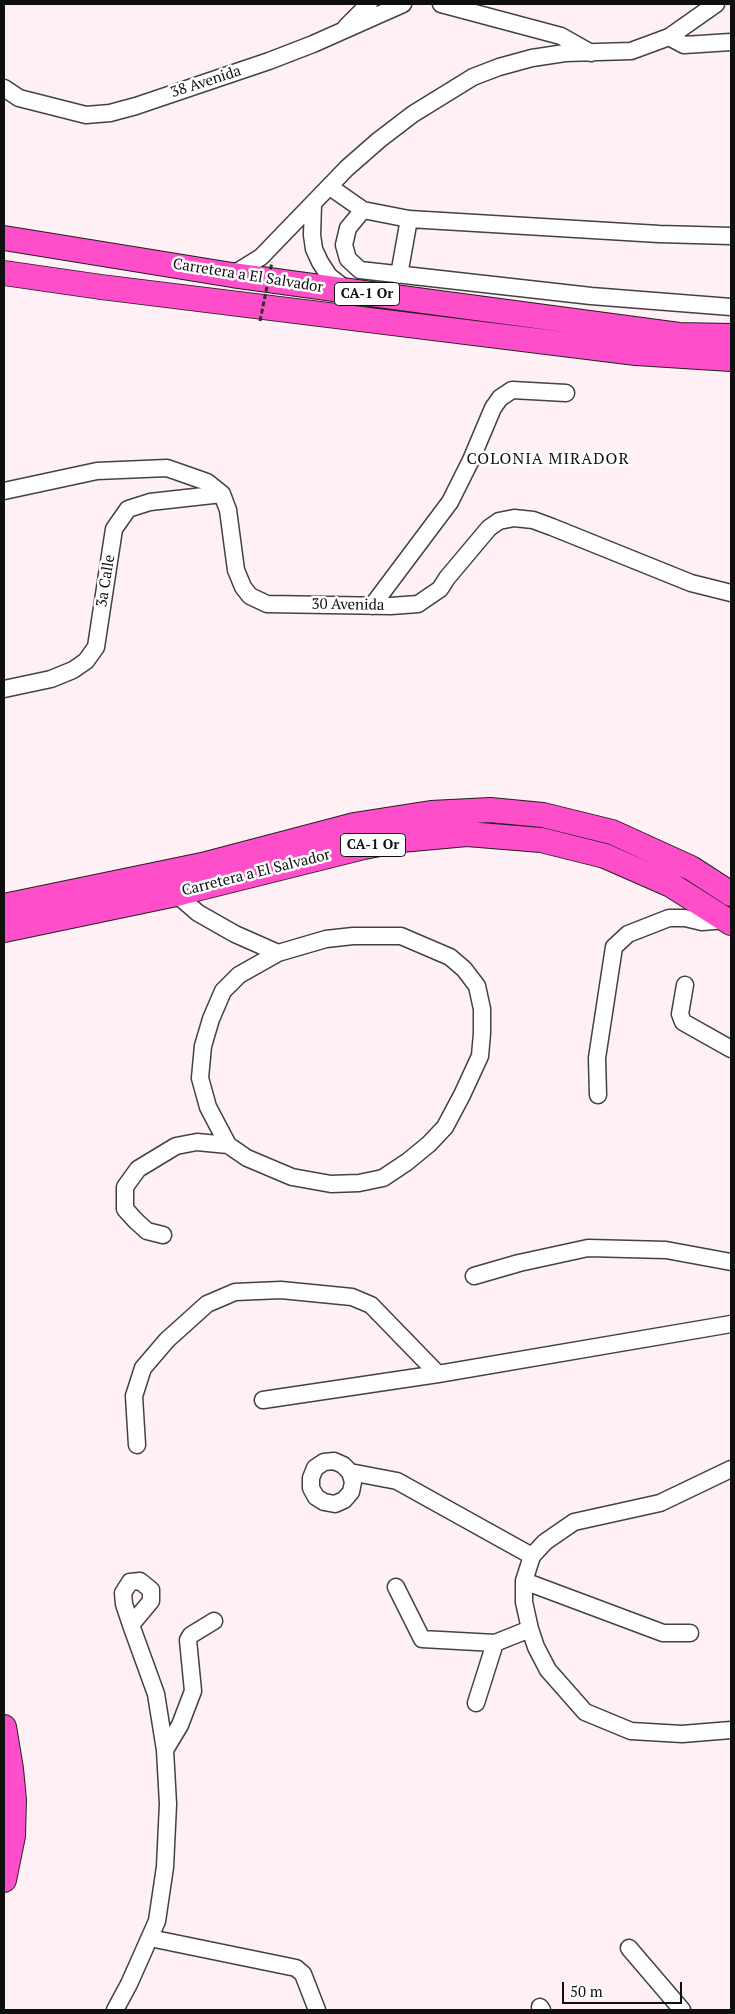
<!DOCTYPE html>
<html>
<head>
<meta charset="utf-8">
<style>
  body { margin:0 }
  #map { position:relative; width:735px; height:2014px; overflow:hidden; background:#fff0f5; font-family:"PT Serif",serif }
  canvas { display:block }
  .frame { position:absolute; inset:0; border:5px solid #0f0f0f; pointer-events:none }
  .scale { position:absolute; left:562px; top:1982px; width:120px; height:22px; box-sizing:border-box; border:2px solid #0f0f0f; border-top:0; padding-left:6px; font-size:15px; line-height:18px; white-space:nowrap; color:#0f0f0f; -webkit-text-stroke:4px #fff; paint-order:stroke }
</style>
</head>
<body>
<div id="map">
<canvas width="735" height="2014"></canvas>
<div class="frame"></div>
<div class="scale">50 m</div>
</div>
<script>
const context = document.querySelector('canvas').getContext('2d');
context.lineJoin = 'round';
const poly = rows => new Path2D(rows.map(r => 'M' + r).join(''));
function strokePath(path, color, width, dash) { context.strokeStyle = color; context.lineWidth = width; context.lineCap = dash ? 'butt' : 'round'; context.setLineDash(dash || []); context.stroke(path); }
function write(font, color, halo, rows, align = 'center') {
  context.font = font + ' "PT Serif",serif'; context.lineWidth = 5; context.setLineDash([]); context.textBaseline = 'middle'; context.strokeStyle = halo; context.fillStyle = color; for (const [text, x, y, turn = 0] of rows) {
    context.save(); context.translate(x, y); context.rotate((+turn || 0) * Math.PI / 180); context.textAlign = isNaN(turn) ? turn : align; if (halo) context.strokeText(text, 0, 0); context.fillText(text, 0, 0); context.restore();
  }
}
const minor = poly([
  [441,4,561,36,591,53],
  [346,27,369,4],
  [669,37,684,45,731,42],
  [4,88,19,98,86,115,110,113,136,106,269,61,313,44,403,4],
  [330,187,363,210,409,219,659,234,731,236],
  [313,205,312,235,314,249,320,262,329,276,347,290],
  [363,210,348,228,344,245,348,259,360,270,591,296,731,307],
  [232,275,261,257,347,168,379,140,413,114,473,77,499,67,532,58,565,53,631,51,669,37,716,4],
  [399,275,409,219],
  [4,491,97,471,167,468,207,482,222,494,228,510,236,570,243,587,250,596,267,604,391,606,418,604,440,589,447,578,489,528,499,521,514,518,533,520,552,527,691,583,731,593],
  [372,606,450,502,471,460,493,408,500,398,512,390,566,393],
  [4,689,51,679,73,670,86,661,96,647,114,529,128,509,150,502,222,494],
  [176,894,198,913,235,934,278,953],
  [353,936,401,936,450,957,464,969,477,986,482,1009,482,1033,480,1056,462,1095,445,1127,429,1144,407,1162,383,1178,359,1183,331,1184,292,1177,247,1158,228,1145,208,1107,200,1078,203,1046,211,1019,223,991,239,975,278,953,326,939,353,936],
  [685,985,680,1014,683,1022,731,1049],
  [598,1095,597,1058,614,947,628,934,669,918,685,918,702,922,726,920],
  [163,1235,147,1231,136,1221,125,1209,125,1187,138,1169,176,1146,197,1142,228,1145],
  [474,1276,519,1263,588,1248,666,1250,731,1262],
  [263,1400,438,1374,731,1324],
  [137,1445,134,1396,143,1368,167,1340,207,1304,235,1292,281,1290,352,1297,371,1305,438,1374],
  [731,1469,660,1503,574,1522,545,1542,532,1556,524,1581,524,1602,530,1629,536,1647,548,1670,585,1712,631,1731,682,1734,731,1730],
  [350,1472,353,1482,351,1492,344,1500,335,1504,324,1502,316,1497,311,1488,311,1478,315,1468,324,1462,334,1461,343,1465,350,1472,397,1481,532,1556],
  [524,1581,663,1633,690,1633],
  [396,1587,422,1639,495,1643,530,1629],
  [476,1703,495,1643],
  [165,1750,180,1725,193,1691,188,1640,191,1635,214,1621],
  [150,1938,296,1968,303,1974,317,2010],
  [629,1948,682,2010],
  [540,2007,542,2010],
  [115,2010,129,1984,157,1921,165,1867,168,1804,165,1750,156,1694,131,1625,124,1604,123,1593,130,1582,140,1581,151,1590,151,1601,131,1625]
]);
const highway = poly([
  [4,238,232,275,349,291,679,335,731,336],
  [4,273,101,287,636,353,731,359],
  [4,906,202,865,354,825,431,813,490,810,543,815,612,832,691,868,731,894],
  [4,930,176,894,364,847,401,840,467,834,541,840,605,856,671,885,731,923],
  [4,1727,11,1769,14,1800,13,1836,4,1880]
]);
strokePath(minor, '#424242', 19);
strokePath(highway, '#202020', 26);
strokePath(minor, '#fff', 16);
strokePath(highway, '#ff4ec9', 24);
strokePath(poly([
  [260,321,272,262]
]), '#313131', 3, [5, 2.5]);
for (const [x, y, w] of [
  [367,294,65],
  [373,845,65]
]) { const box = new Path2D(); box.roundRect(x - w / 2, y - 11.5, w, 23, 4); context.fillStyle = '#fff'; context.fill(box); strokePath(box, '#0f0f0f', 1); }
write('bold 14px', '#0f0f0f', null, [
  ["CA-1 Or",367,294],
  ["CA-1 Or",373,845]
]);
write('15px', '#0f0f0f', '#fff', [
  ["38 Avenida",206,82,-18],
  ["Carretera a El Salvador",248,276,9],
  ["3a Calle",106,581,-81],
  ["30 Avenida",348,605,1],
  ["Carretera a El Salvador",256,873,-14]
]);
context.letterSpacing = '1px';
write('16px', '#0f0f0f', '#fff', [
  ["COLONIA MIRADOR",548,459]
]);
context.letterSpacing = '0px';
</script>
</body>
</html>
